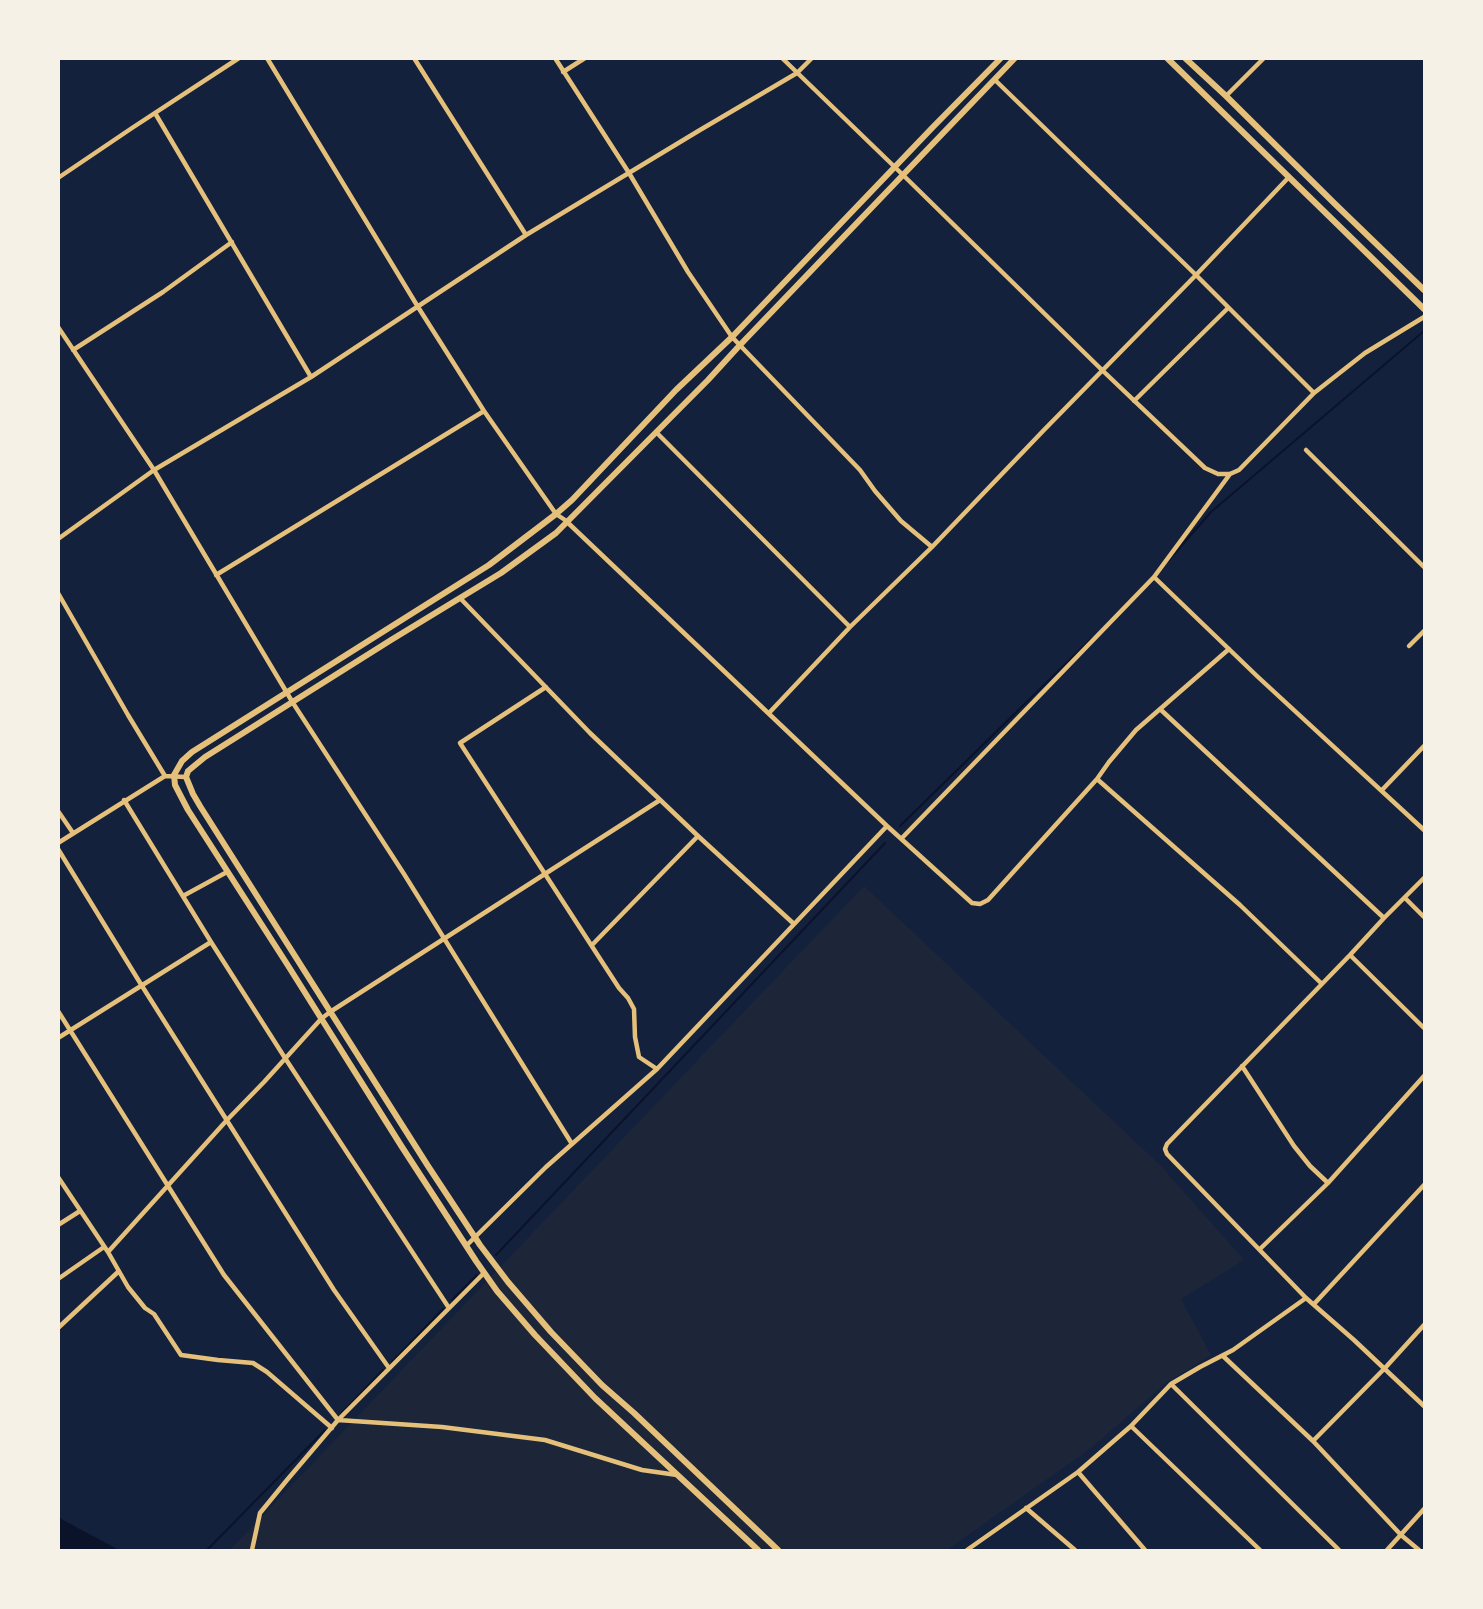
<!DOCTYPE html>
<html>
<head>
<meta charset="utf-8">
<style>
  body { margin:0 }
  #map { position:relative; width:1483px; height:1609px; overflow:hidden; background:#14213d; font-family:Manrope,sans-serif }
  canvas { display:block }
  .frame { position:absolute; inset:0; border:60px solid #f6f1e7; pointer-events:none }
</style>
</head>
<body>
<div id="map">
<canvas width="1483" height="1609"></canvas>
<div class="frame"></div>
</div>
<script>
const context = document.querySelector('canvas').getContext('2d');
context.lineJoin = 'round';
function fill(path, color) { context.fillStyle = color; context.fill(path, 'evenodd'); }
const poly = rows => new Path2D(rows.map(r => 'M' + r).join(''));
function strokePath(path, color, width, dash) { context.strokeStyle = color; context.lineWidth = width; context.lineCap = dash ? 'butt' : 'round'; context.setLineDash(dash || []); context.stroke(path); }
fill(poly([
  [864,886,1161,1166,1244,1260,1181,1299,1211,1355,1166,1383,1091,1448,947,1550,230,1550]
]), '#1d2539');
fill(poly([
  [59,1517,63,1520,119,1550,59,1550]
]), '#0b132b');
strokePath(poly([
  [1168,561,1211,512,1424,331],
  [900,826,1092,638],
  [496,1255,885,843],
  [452,1300,477,1275],
  [392,1362,443,1309],
  [341,1414,383,1370],
  [207,1550,325,1430]
]), '#0b132b', 2);
strokePath(poly([
  [267,58,418,307,484,411,556,514,565,520,887,826,972,903,980,904,988,900,1097,779,1109,762,1136,730,1229,649],
  [414,58,526,235],
  [555,58,629,173,688,272,732,337,860,470,875,491,901,521,932,547],
  [782,58,903,175,1102,370,1205,468,1218,474,1230,474,1239,470,1314,393,1365,353,1424,317],
  [563,72,585,58],
  [995,80,1196,275,1314,393],
  [1226,96,1264,58],
  [155,113,311,377],
  [58,178,132,128,239,58],
  [58,327,154,470,293,703,404,874,572,1144],
  [73,350,163,292,232,242],
  [1134,401,1228,308],
  [657,433,850,627],
  [1306,450,1424,567],
  [58,539,154,470,311,377,526,235,700,130,797,73,812,58],
  [216,575,484,411],
  [1154,577,1258,677,1424,830],
  [58,593,128,715,165,776],
  [460,598,590,733,698,836,794,924],
  [1409,646,1424,631],
  [546,687,460,743,619,988,628,998,634,1009,635,1037,639,1057,657,1069],
  [1160,709,1384,918],
  [769,713,850,627,932,547,1043,431,1196,275,1289,177],
  [1097,779,1240,905,1322,984],
  [1382,790,1424,746],
  [124,800,211,942,285,1058,449,1308],
  [58,811,73,833],
  [901,839,1154,577,1230,474],
  [58,843,165,776,186,777],
  [58,849,142,986,334,1290,389,1368],
  [1424,878,1384,918,1350,955,1167,1144,1165,1149,1167,1154,1306,1298,1354,1340,1424,1406],
  [183,896,227,872],
  [1405,898,1424,917],
  [592,945,698,836],
  [1350,955,1424,1028],
  [58,1011,224,1275,338,1420,442,1427,545,1440,642,1470,677,1475],
  [58,1038,211,942],
  [1242,1066,1294,1146,1310,1166,1328,1183],
  [58,1177,108,1252,128,1287,145,1308,154,1314,181,1355,218,1360,253,1363,267,1372,332,1428],
  [58,1225,80,1211],
  [466,1246,546,1167,657,1069,887,826],
  [1260,1249,1328,1183,1424,1076],
  [108,1252,227,1120,264,1082,321,1019,330,1012,660,800],
  [58,1279,104,1247],
  [1314,1304,1424,1185],
  [58,1328,118,1272],
  [1223,1356,1313,1441,1401,1535,1419,1550],
  [1171,1384,1339,1550],
  [1131,1426,1260,1550],
  [1313,1441,1385,1368,1424,1325],
  [1078,1472,1145,1550],
  [1026,1508,1075,1550],
  [252,1550,260,1513,287,1480,338,1420,484,1273],
  [967,1550,1078,1472,1131,1426,1171,1384,1200,1367,1233,1350,1306,1298],
  [1387,1550,1424,1509]
]), '#e5c07b', 4.5);
strokePath(poly([
  [1167,58,1424,309],
  [1185,58,1226,96,1334,203,1424,290],
  [758,1550,595,1398,535,1335,497,1291,476,1261,402,1147,287,964,188,810,175,785,174,775,182,761,192,752,489,565,556,514,572,500,676,390,732,337,933,127,1001,58],
  [778,1550,634,1413,602,1385,551,1332,508,1282,480,1245,428,1166,200,806,193,794,186,777,188,771,205,757,391,640,501,573,556,533,708,380,740,345,1015,58]
]), '#e5c07b', 6);
</script>
</body>
</html>
